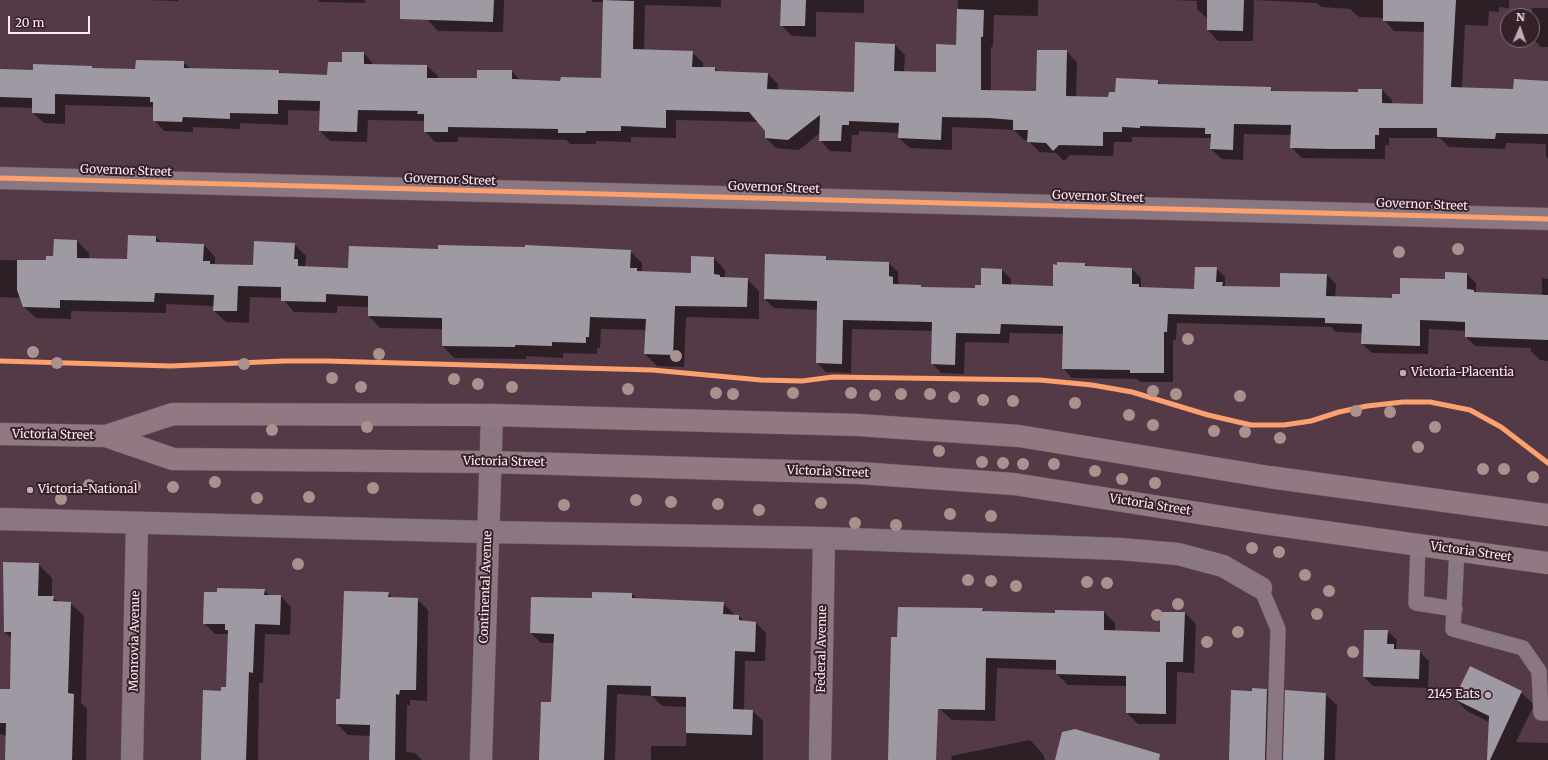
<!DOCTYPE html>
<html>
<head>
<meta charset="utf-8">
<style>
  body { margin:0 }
  #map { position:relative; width:1548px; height:760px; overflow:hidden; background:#543a47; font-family:Merriweather,serif }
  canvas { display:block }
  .north { position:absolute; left:1500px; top:8px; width:40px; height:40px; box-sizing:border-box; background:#36212a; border:1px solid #85717a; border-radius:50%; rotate:2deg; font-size:11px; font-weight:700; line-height:16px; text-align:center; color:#fceaf1 }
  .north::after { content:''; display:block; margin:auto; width:14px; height:18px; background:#c1acb6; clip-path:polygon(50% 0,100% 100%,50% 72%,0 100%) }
  .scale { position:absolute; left:8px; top:16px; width:82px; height:18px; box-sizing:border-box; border:2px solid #fceaf1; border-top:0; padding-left:5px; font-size:12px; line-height:14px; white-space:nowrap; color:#fceaf1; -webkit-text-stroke:3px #36212a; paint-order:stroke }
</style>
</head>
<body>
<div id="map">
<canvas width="1548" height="760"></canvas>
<div class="north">N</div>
<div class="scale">20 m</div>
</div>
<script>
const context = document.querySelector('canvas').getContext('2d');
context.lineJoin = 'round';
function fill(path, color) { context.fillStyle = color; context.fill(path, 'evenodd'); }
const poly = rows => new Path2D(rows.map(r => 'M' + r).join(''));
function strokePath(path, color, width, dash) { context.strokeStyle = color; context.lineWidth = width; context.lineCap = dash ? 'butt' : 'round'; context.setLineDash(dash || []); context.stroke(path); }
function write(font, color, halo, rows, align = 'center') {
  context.font = font + ' Merriweather,serif'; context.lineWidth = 4; context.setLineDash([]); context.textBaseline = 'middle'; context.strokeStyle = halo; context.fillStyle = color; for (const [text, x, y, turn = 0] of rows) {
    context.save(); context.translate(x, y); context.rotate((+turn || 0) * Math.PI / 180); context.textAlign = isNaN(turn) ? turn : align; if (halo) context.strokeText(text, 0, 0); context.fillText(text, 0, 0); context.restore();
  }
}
fill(poly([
  [145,0,178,0,178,1],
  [318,0,365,0,365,3,320,2],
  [428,0,504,0,503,32,438,31,428,20],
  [591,0,721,0,721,7,645,5,644,51,692,52,703,63,703,68,715,68,718,72,768,74,778,84,778,90,855,93,895,45,905,55,904,72,937,73,957,46,958,0,1038,0,1038,16,994,15,993,47,991,47,991,91,1037,92,1066,51,1077,62,1076,97,1109,98,1116,93,1157,81,1162,85,1270,88,1274,92,1359,93,1382,90,1392,100,1392,104,1424,105,1425,32,1394,31,1384,20,1384,18,1359,17,1350,9,1321,7,1317,3,1254,0,1253,41,1218,41,1208,30,1208,19,1197,9,1197,1,1175,0,1509,0,1509,8,1499,7,1499,12,1489,11,1488,26,1465,25,1462,88,1514,90,1548,82,1548,159,1546,157,1546,144,1506,143,1505,149,1449,147,1440,138,1389,138,1389,145,1385,145,1385,159,1302,158,1291,147,1292,135,1244,134,1243,160,1222,159,1211,149,1210,138,1132,137,1132,142,1114,142,1113,156,1070,155,1064,161,1056,153,1039,152,1028,140,1024,140,1014,130,952,127,952,150,910,148,899,138,899,133,859,131,859,135,852,135,851,152,830,151,820,140,820,133,799,150,776,148,766,138,766,131,759,122,676,120,676,138,631,137,631,142,596,141,596,144,570,144,566,140,458,137,458,142,435,142,425,131,425,121,368,120,367,142,330,141,320,131,320,111,288,110,288,125,240,123,240,129,193,127,193,132,164,131,154,120,154,107,65,105,65,124,44,123,33,113,33,108,0,107,0,70,34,72,91,67,94,69,136,70,183,62,191,69,279,70,282,74,328,76,343,63,364,53,374,65,427,66,438,76,438,79,478,79,478,71,512,71,521,81,561,82,602,79,604,2,593,2],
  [782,0,864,0,864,13,816,12,816,37,792,36,781,25],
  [1532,8,1548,8,1548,47,1541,47,1532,38],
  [156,237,162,243,204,245,215,257,215,266,254,266,294,244,306,256,305,267,349,269,439,250,630,251,642,263,642,272,692,274,714,258,725,270,725,278,747,279,759,291,759,319,686,317,684,367,657,366,645,354,646,330,601,329,600,348,597,348,597,354,563,353,563,358,526,356,526,359,454,358,443,346,443,329,380,328,369,316,369,307,337,306,337,313,294,312,282,298,250,297,249,323,226,322,214,311,214,306,166,304,166,313,71,311,71,319,36,318,24,307,21,298,0,297,0,260,47,261,54,257,55,241,77,241,89,253,89,259,128,260],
  [825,257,829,261,889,263,898,272,898,282,900,285,921,286,923,288,976,289,1002,270,1011,279,1011,286,1054,287,1058,263,1085,264,1088,267,1132,269,1141,278,1141,288,1195,290,1216,268,1225,277,1225,286,1280,288,1327,275,1336,284,1335,297,1393,299,1467,274,1476,283,1476,293,1542,296,1542,278,1548,279,1548,361,1540,360,1531,351,1531,348,1475,346,1466,337,1466,331,1429,329,1428,354,1372,353,1362,344,1363,333,1336,332,1331,327,1177,323,1176,340,1173,340,1173,382,1140,382,1137,379,1072,378,1063,368,1064,334,1010,333,1009,343,965,342,964,374,941,373,932,363,933,331,852,329,851,373,826,372,817,363,818,310,774,308,765,299],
  [38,564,52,578,52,597,59,602,70,603,84,616,81,703,87,708,86,760,6,760,6,736,0,734,0,690,11,690,12,639,5,632],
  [264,590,270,596,281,596,291,607,290,635,265,634,263,683,259,683,258,760,202,760,222,692,227,688,229,634,215,634,204,623],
  [388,593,393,598,417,599,428,610,427,701,410,700,410,705,407,705,406,752,415,753,422,760,370,760,371,736,348,735,337,724,341,700],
  [632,594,638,599,723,603,734,614,733,616,739,616,745,622,756,623,766,633,765,661,745,661,744,710,753,711,763,721,763,760,651,760,651,746,686,746,687,707,662,706,652,696,617,694,615,760,539,760,552,703,554,643,541,643,531,633,593,599],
  [982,609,985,612,1056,614,1104,612,1115,623,1115,632,1161,633,1185,613,1196,624,1194,673,1177,672,1176,724,1138,724,1127,713,1127,686,1068,685,1057,674,1057,670,997,668,995,721,952,720,940,709,938,699,935,760,889,760,898,638],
  [1387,631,1397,640,1396,648,1399,650,1419,651,1429,661,1428,688,1373,686,1364,677],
  [1470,668,1521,692,1534,705,1516,742,1548,743,1548,760,1488,760,1489,722,1467,711,1455,699],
  [1267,690,1278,702,1277,760,1231,760,1232,691],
  [1325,694,1337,705,1335,760,1284,760],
  [1030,740,1043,754,1045,760,952,760,951,756]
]), '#0007');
fill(poly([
  [400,0,494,0,493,22,400,19],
  [603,0,634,1,633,49,693,51,692,67,715,67,715,71,768,73,767,89,854,92,855,42,895,44,894,71,936,72,936,44,956,45,957,9,984,10,983,37,981,37,981,90,1036,91,1037,50,1067,50,1066,96,1108,97,1109,92,1115,92,1116,78,1158,80,1158,84,1271,87,1271,91,1358,92,1358,89,1382,89,1382,103,1423,104,1424,22,1383,21,1383,0,1456,0,1451,87,1513,89,1514,79,1548,81,1548,134,1496,133,1495,139,1437,137,1437,128,1379,128,1379,135,1375,135,1375,149,1332,149,1290,148,1291,125,1234,124,1233,150,1210,149,1211,134,1205,134,1205,128,1140,126,1140,128,1122,127,1122,132,1103,132,1103,146,1059,145,1053,151,1046,143,1027,142,1028,130,1013,130,1013,120,989,118,942,117,941,140,898,138,899,123,849,121,849,125,842,125,841,141,819,141,820,115,788,140,765,138,765,131,749,112,666,110,666,128,621,126,621,131,586,131,586,133,558,133,558,129,448,127,448,132,424,132,424,114,417,114,418,111,358,110,357,132,319,131,320,101,278,100,278,114,230,113,230,119,183,117,182,122,153,121,153,102,150,102,150,97,55,94,55,114,32,113,32,98,0,97,0,69,33,70,33,64,92,66,92,68,135,69,136,60,184,61,184,68,279,70,279,73,327,75,328,62,342,62,342,52,364,52,364,64,427,65,427,78,477,78,477,70,512,70,512,79,560,81,561,77,601,78],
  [781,0,806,0,805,26,780,26],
  [1207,0,1244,0,1243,31,1207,30],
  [128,235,156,236,156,242,204,244,203,261,210,261,210,264,253,265,254,241,295,243,294,259,298,259,298,266,348,268,349,246,438,249,438,245,525,247,525,245,631,250,630,268,637,268,637,271,691,273,691,256,714,257,714,274,720,275,720,277,748,278,747,307,675,306,673,355,644,354,646,319,590,317,589,337,586,337,586,343,552,342,552,346,515,345,515,347,442,346,442,318,368,316,368,296,326,294,326,302,281,301,281,287,238,286,237,311,213,311,214,295,155,293,154,302,60,300,60,308,23,307,17,290,17,260,46,260,46,256,53,256,54,239,77,240,77,258,127,259],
  [765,254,826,256,826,260,889,262,889,276,893,277,893,284,921,285,921,287,975,288,975,285,981,285,981,268,1002,269,1002,284,1053,286,1053,264,1057,265,1057,262,1085,263,1085,266,1132,268,1132,284,1139,284,1139,287,1194,289,1195,267,1217,267,1216,282,1223,282,1222,286,1280,287,1280,273,1327,274,1326,296,1392,298,1392,294,1400,294,1400,278,1445,279,1445,272,1467,273,1467,289,1474,290,1474,292,1548,295,1548,340,1465,337,1465,322,1420,320,1420,346,1361,344,1362,324,1325,323,1325,318,1168,314,1167,332,1164,332,1164,373,1130,373,1130,370,1062,369,1063,326,1001,324,1000,334,956,333,955,365,931,364,932,322,843,320,842,364,816,363,817,301,764,299],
  [3,562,39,563,38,596,54,596,53,601,71,602,68,693,74,694,72,760,5,760,6,723,0,723,0,689,10,689,11,632,4,632],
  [217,588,265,589,264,595,281,595,280,625,255,624,253,673,249,672,246,760,201,760,203,690,221,691,221,687,226,687,228,630,225,630,225,624,203,624,204,592,217,592],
  [344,591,389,592,388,597,418,598,416,690,400,690,399,695,396,694,395,760,369,760,370,725,336,724,336,699,340,699],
  [592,592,632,593,632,598,724,602,723,614,739,615,739,620,756,622,755,652,735,651,733,709,753,710,752,735,686,733,686,697,651,696,651,686,607,685,604,760,539,760,541,702,551,702,554,634,530,633,531,597,592,598],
  [898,607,983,608,982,611,1055,613,1055,610,1104,611,1104,630,1160,632,1160,612,1185,612,1183,662,1166,662,1166,714,1126,713,1126,676,1056,674,1056,660,986,658,985,710,938,709,936,760,888,760,891,637,897,637],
  [1364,630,1388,630,1387,644,1394,644,1394,649,1420,650,1419,679,1363,677],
  [1470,666,1522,691,1490,760,1487,760,1489,716,1454,699],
  [1252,688,1267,689,1265,760,1229,760,1231,690,1252,691],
  [1285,690,1326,693,1324,760,1283,760],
  [1075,729,1160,754,1159,760,1055,760,1062,732]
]), '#9e99a2');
const lane = poly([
  [1418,545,1416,603,1455,609],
  [1457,550,1453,629,1523,648,1539,671,1541,713,1548,713],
  [1261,588,1278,629,1274,760]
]);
const street = poly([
  [0,178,1548,219],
  [0,519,488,532,824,538,1120,549,1178,554,1223,566,1261,588],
  [132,760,137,523],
  [481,760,492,415],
  [820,760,824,538]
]);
const secondary = poly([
  [0,434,106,436,173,459,490,462,859,473,1014,484,1262,523,1548,563],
  [106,436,173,414,492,415,858,425,1019,436,1269,477,1548,515]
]);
strokePath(lane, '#6c5962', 16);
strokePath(street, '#6c5962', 23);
strokePath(secondary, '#6c5962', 23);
strokePath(lane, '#8b7781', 15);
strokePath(street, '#8b7781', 22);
strokePath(secondary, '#907983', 22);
strokePath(poly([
  [0,178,1548,219],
  [0,361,171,366,284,361,326,361,652,370,761,380,802,381,833,377,1040,380,1092,385,1132,392,1208,415,1251,425,1284,425,1311,421,1339,412,1367,406,1403,402,1430,402,1470,410,1501,427,1548,463]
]), '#fca06f', 5);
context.fillStyle = '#ab908e';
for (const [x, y] of [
  [1458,249],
  [1399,252],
  [1188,339],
  [33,352],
  [379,354],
  [676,356],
  [57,363],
  [244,364],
  [332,378],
  [454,379],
  [478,384],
  [361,387],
  [512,387],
  [628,389],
  [1153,391],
  [716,393],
  [793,393],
  [851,393],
  [733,394],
  [901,394],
  [930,394],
  [1176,394],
  [875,395],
  [1240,396],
  [954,397],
  [983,400],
  [1013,401],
  [1075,403],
  [1356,411],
  [1390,412],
  [1129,415],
  [1153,425],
  [367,427],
  [1435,427],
  [272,430],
  [1214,431],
  [1245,432],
  [1280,438],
  [1418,447],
  [939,451],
  [982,462],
  [1003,463],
  [1023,464],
  [1054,464],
  [1483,469],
  [1504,469],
  [1095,471],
  [1533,477],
  [1122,479],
  [215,482],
  [1155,483],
  [89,485],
  [135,486],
  [173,487],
  [373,488],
  [309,497],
  [257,498],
  [61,499],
  [636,500],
  [671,502],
  [821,503],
  [718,504],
  [564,505],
  [759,510],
  [950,514],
  [991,516],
  [855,523],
  [896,525],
  [1252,548],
  [1279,552],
  [298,564],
  [1305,575],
  [968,580],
  [991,581],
  [1087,582],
  [1107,583],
  [1016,586],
  [1329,591],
  [1178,604],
  [1317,614],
  [1157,615],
  [1238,632],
  [1207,642],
  [1353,652]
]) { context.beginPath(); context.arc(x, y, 6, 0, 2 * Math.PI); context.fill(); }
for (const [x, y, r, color] of [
  [1403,373,4,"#c1acb6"],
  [30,490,4,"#c1acb6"],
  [1488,695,4,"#c1acb6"]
]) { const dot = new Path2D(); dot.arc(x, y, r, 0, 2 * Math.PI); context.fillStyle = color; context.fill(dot); strokePath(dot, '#36212a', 1.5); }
write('12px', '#fceaf1', '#36212a', [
  ["Governor Street",126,171,2],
  ["Governor Street",450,180,2],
  ["Governor Street",774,188,2],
  ["Governor Street",1098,197,2],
  ["Governor Street",1422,205,2],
  ["Victoria Street",53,435,1],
  ["Victoria Street",504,462,1],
  ["Victoria Street",828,472,2],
  ["Victoria Street",1150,505,9],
  ["Victoria Street",1471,552,8],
  ["Continental Avenue",486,587,-88],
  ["Monrovia Avenue",135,641,-89],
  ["Federal Avenue",822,649,-89]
]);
write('12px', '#fceaf1', '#36212a', [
  ["Victoria-Placentia",1411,373],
  ["Victoria-National",38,490],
  ["2145 Eats",1480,695,"right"]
], 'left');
</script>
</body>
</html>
